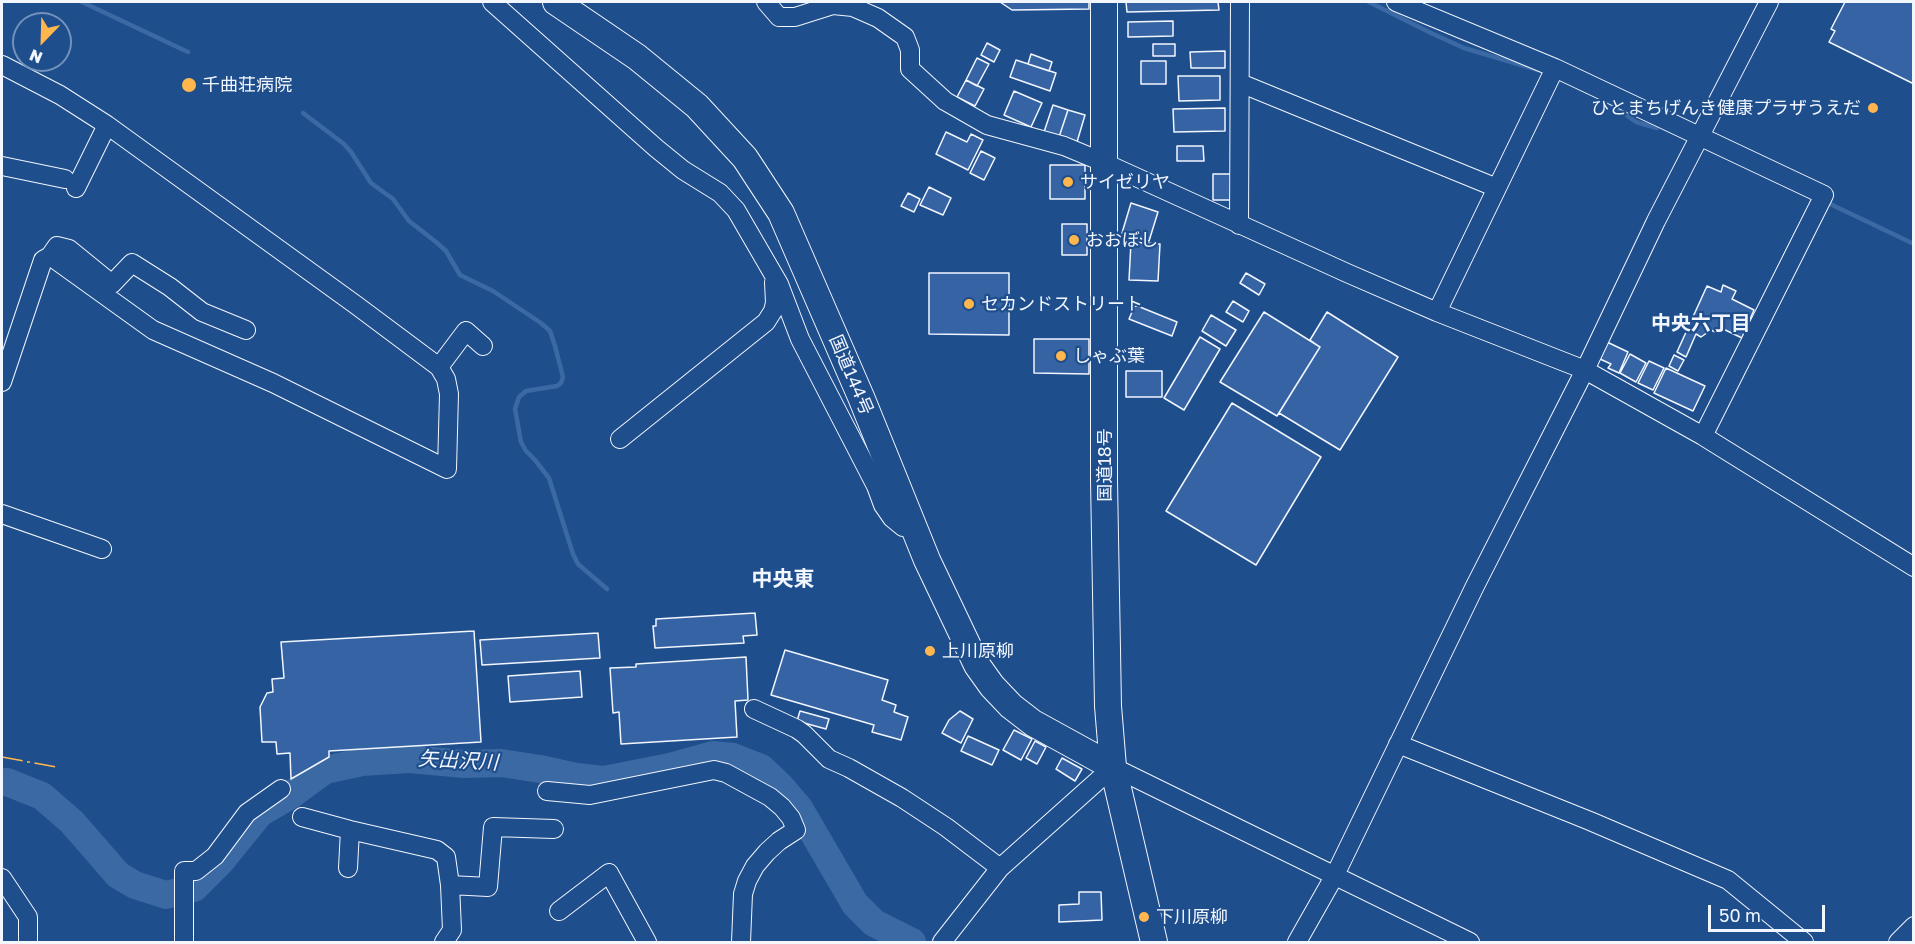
<!DOCTYPE html>
<html>
<head>
<meta charset="utf-8">
<style>
  body { margin:0 }
  #map { position:relative; width:1915px; height:944px; overflow:hidden; background:#1f4e8c; font-family:"Golos Text",sans-serif }
  canvas { display:block }
  .frame { position:absolute; inset:0; border:3px solid #f2f6ff; pointer-events:none }
  .north { position:absolute; left:12px; top:12px; width:60px; height:60px; box-sizing:border-box; background:#1f4e8c; border:2px solid #7391ba; border-radius:50%; rotate:203deg; font-size:16px; font-weight:700; line-height:24px; text-align:center; color:#f2f6ff }
  .north::after { content:''; display:block; margin:auto; width:21px; height:27px; background:#ffb74d; clip-path:polygon(50% 0,100% 100%,50% 72%,0 100%) }
  .scale { position:absolute; left:1708px; top:905px; width:117px; height:27px; box-sizing:border-box; border:3px solid #f2f6ff; border-top:0; padding-left:8px; font-size:18px; line-height:21px; white-space:nowrap; color:#f2f6ff; -webkit-text-stroke:4px #1f4e8c; paint-order:stroke }
</style>
</head>
<body>
<div id="map">
<canvas width="1915" height="944"></canvas>
<div class="frame"></div>
<div class="north">N</div>
<div class="scale">50 m</div>
</div>
<script>
const context = document.querySelector('canvas').getContext('2d');
context.lineJoin = 'round';
const poly = rows => new Path2D(rows.map(r => 'M' + r).join(''));
function strokePath(path, color, width, dash) { context.strokeStyle = color; context.lineWidth = width; context.lineCap = dash ? 'butt' : 'round'; context.setLineDash(dash || []); context.stroke(path); }
function fill(path, color) { context.fillStyle = color; context.fill(path, 'evenodd'); }
function write(font, color, halo, rows, align = 'center') {
  context.font = font + ' "Golos Text","Noto Sans JP",sans-serif'; context.lineWidth = 4.5; context.setLineDash([]); context.textBaseline = 'middle'; context.strokeStyle = halo; context.fillStyle = color; for (const [text, x, y, turn = 0] of rows) {
    context.save(); context.translate(x, y); context.rotate((+turn || 0) * Math.PI / 180); context.textAlign = isNaN(turn) ? turn : align; if (halo) context.strokeText(text, 0, 0); context.fillText(text, 0, 0); context.restore();
  }
}
strokePath(poly([
  [82,2,188,52],
  [1369,2,1431,33,1464,48,1538,70],
  [1608,102,1636,122,1657,128],
  [303,113,344,144,351,152,371,183,393,199,409,221,436,242,446,251,460,275,493,291,541,323,550,331,555,346,563,377,561,383,557,386,526,391,519,397,515,409,521,442,526,451,535,460,549,478,573,554,578,564,607,589],
  [1826,202,1914,244]
]), '#3b69a3', 4.5);
strokePath(poly([
  [2,782,7,782,42,796,72,822,118,875,135,885,166,895,194,888,221,861,260,813,291,795,325,770,362,762,409,759,464,764,501,763,540,769,576,777,604,780,670,767,713,755,733,757,761,768,781,787,799,808,855,904,874,923,912,942]
]), '#3b69a3', 28);
const building = poly([
  [1000,2,1089,2,1089,9,1012,10,1000,2],
  [1126,2,1218,2,1219,10,1127,12,1126,2],
  [1845,2,1914,2,1914,84,1829,42,1835,31,1831,29,1845,2],
  [1173,21,1173,36,1128,37,1128,22,1173,21],
  [987,43,1000,50,994,62,981,55,987,43],
  [1153,44,1175,44,1175,56,1153,56,1153,44],
  [1225,51,1225,68,1191,68,1190,52,1225,51],
  [1031,54,1052,62,1049,71,1028,64,1031,54],
  [977,58,989,64,977,86,966,80,977,58],
  [1016,60,1056,73,1050,91,1010,77,1016,60],
  [1141,61,1166,61,1166,84,1141,84,1141,61],
  [1178,76,1220,76,1220,100,1179,101,1178,76],
  [966,80,984,89,975,106,957,97,966,80],
  [1014,91,1042,103,1031,127,1004,115,1014,91],
  [1053,105,1068,110,1059,137,1044,132,1053,105],
  [1225,108,1225,131,1174,132,1173,109,1225,108],
  [1068,110,1085,115,1077,142,1059,137,1068,110],
  [946,132,967,142,971,134,983,140,968,170,936,154,946,132],
  [1177,146,1203,146,1204,161,1177,161,1177,146],
  [981,151,995,158,984,180,970,173,981,151],
  [1050,165,1085,165,1085,199,1050,199,1050,165],
  [1213,174,1231,174,1232,200,1213,200,1213,174],
  [929,187,951,198,943,215,920,205,929,187],
  [908,193,920,199,914,212,901,206,908,193],
  [1131,203,1158,212,1149,241,1122,233,1131,203],
  [1062,224,1087,224,1087,255,1062,255,1062,224],
  [1131,242,1160,244,1158,281,1129,280,1131,242],
  [929,273,1009,273,1009,335,929,334,929,273],
  [1246,273,1265,284,1259,295,1240,283,1246,273],
  [1723,285,1736,291,1732,299,1754,310,1742,338,1719,327,1717,333,1711,330,1701,337,1696,334,1686,357,1677,352,1707,286,1721,292,1723,285],
  [1233,301,1249,311,1243,322,1226,312,1233,301],
  [1135,305,1177,322,1172,336,1129,319,1135,305],
  [1264,312,1320,347,1277,416,1220,382,1264,312],
  [1327,312,1398,357,1340,450,1279,413,1320,347,1310,340,1327,312],
  [1211,315,1236,330,1226,346,1202,331,1211,315],
  [1200,337,1220,349,1184,410,1164,398,1200,337],
  [1034,339,1089,339,1089,374,1034,373,1034,339],
  [1607,342,1628,352,1619,373,1608,368,1611,364,1600,359,1607,342],
  [1630,354,1646,363,1636,382,1620,373,1630,354],
  [1674,355,1684,360,1678,371,1669,366,1674,355],
  [1649,361,1664,368,1653,390,1638,383,1649,361],
  [1666,368,1705,386,1693,411,1654,393,1666,368],
  [1126,371,1162,371,1162,397,1126,397,1126,371],
  [1232,403,1321,457,1256,565,1166,511,1232,403],
  [755,613,757,635,743,636,744,643,655,648,653,626,656,626,656,619,755,613],
  [474,631,481,742,329,751,329,757,291,779,290,753,277,754,276,742,262,742,260,707,267,693,273,692,272,679,284,678,281,642,474,631],
  [598,633,600,658,482,665,480,640,598,633],
  [785,650,888,680,882,700,896,705,894,712,908,717,901,740,872,732,874,725,771,695,785,650],
  [746,657,748,700,735,701,737,737,621,744,619,712,613,713,610,668,636,667,636,664,746,657],
  [580,671,582,697,510,702,508,676,580,671],
  [800,711,829,719,826,729,797,721,800,711],
  [960,711,973,719,961,743,942,733,949,720,960,711],
  [1014,730,1032,739,1021,760,1003,750,1014,730],
  [968,736,999,750,992,765,961,751,968,736],
  [1035,741,1046,747,1037,764,1026,758,1035,741],
  [1062,758,1082,769,1075,781,1056,769,1062,758],
  [1079,892,1101,892,1102,920,1059,922,1059,905,1079,904,1079,892]
]);
fill(building, '#3563a3');
strokePath(building, '#f2f6ff', 1.5);
const minor = poly([
  [492,2,656,148,683,170,720,193,736,210,779,284,800,339,876,486,883,505,892,518,903,527,912,525],
  [766,2,779,17,795,17,833,5,853,7,878,18,905,37,910,50,910,69,945,101,987,125,1064,146,1105,163,1347,273,1437,312,1585,370,1703,436,1914,567],
  [1396,2,1555,68,1824,195,1703,436],
  [2,65,60,95,107,125,356,305,439,367,446,379,449,394,447,469,273,383,153,330,50,256,43,260,2,382],
  [1240,83,1497,188],
  [2,166,65,179],
  [76,188,107,125],
  [1239,225,1240,2],
  [50,256,57,246,69,249,112,284,132,263,170,287,202,312,246,330],
  [1437,312,1555,68],
  [439,367,466,331,483,346],
  [620,439,766,322,773,311,775,303,774,282],
  [2,514,102,549],
  [754,709,797,729,804,734,829,759,849,768,902,798,946,827,1000,868],
  [1398,744,1590,821,1728,880,1804,942],
  [547,791,590,795,714,770,726,773,770,797,782,807,791,818,796,830,779,841,767,852,755,866,747,881,743,894,741,942],
  [302,817,350,830,437,850,446,857,450,885,452,930,444,942],
  [348,868,350,830],
  [2,878,28,917,28,942],
  [450,885,488,887,493,827,554,829],
  [559,911,609,873,647,942],
  [184,942,184,871,196,871,215,856,247,813,281,789],
  [942,942,1000,868,1113,767,1470,942],
  [1297,942,1335,875,1475,586,1585,370,1656,221,1769,2],
  [1898,942,1914,926]
]);
const highway = poly([
  [556,2,637,57,697,106,745,158,781,213,861,397,927,560,977,665,992,686,1011,706,1033,723,1113,767],
  [1104,2,1104,480,1108,706,1113,767,1154,942]
]);
strokePath(minor, '#f2f6ff', 20);
strokePath(highway, '#f2f6ff', 28);
strokePath(minor, '#1f4e8c', 18);
strokePath(highway, '#1f4e8c', 26);
strokePath(poly([
  [2,757,56,767]
]), '#ffb74d', 1.5, [21, 4.5, 3, 4.5]);
for (const [x, y, r, color] of [
  [189,85,8,"#ffb74d"],
  [1873,108,6,"#ffb74d"],
  [1068,182,6,"#ffb74d"],
  [1074,240,6,"#ffb74d"],
  [969,304,6,"#ffb74d"],
  [1061,356,6,"#ffb74d"],
  [930,651,6,"#ffb74d"],
  [1144,917,6,"#ffb74d"]
]) { const dot = new Path2D(); dot.arc(x, y, r, 0, 2 * Math.PI); context.fillStyle = color; context.fill(dot); strokePath(dot, '#1f4e8c', 2); }
write('18px', '#f2f6ff', '#1f4e8c', [
  ["千曲荘病院",202,85],
  ["ひとまちげんき健康プラザうえだ",1861,108,"right"],
  ["サイゼリヤ",1080,182],
  ["おおぼし",1086,240],
  ["セカンドストリート",981,304],
  ["しゃぶ葉",1073,356],
  ["上川原柳",942,651],
  ["下川原柳",1156,917]
], 'left');
write('18px', '#f2f6ff', '#1f4e8c', [
  ["国道144号",851,375,67],
  ["国道18号",1105,465,-90]
]);
write('bold 20px', '#f2f6ff', '#1f4e8c', [
  ["中央六丁目",1701,324]
]);
write('italic 20px', '#f2f6ff', '#1f4e8c', [
  ["矢出沢川",458,761,3]
]);
write('bold 21px', '#f2f6ff', '#1f4e8c', [
  ["中央東",783,579]
]);
</script>
</body>
</html>
